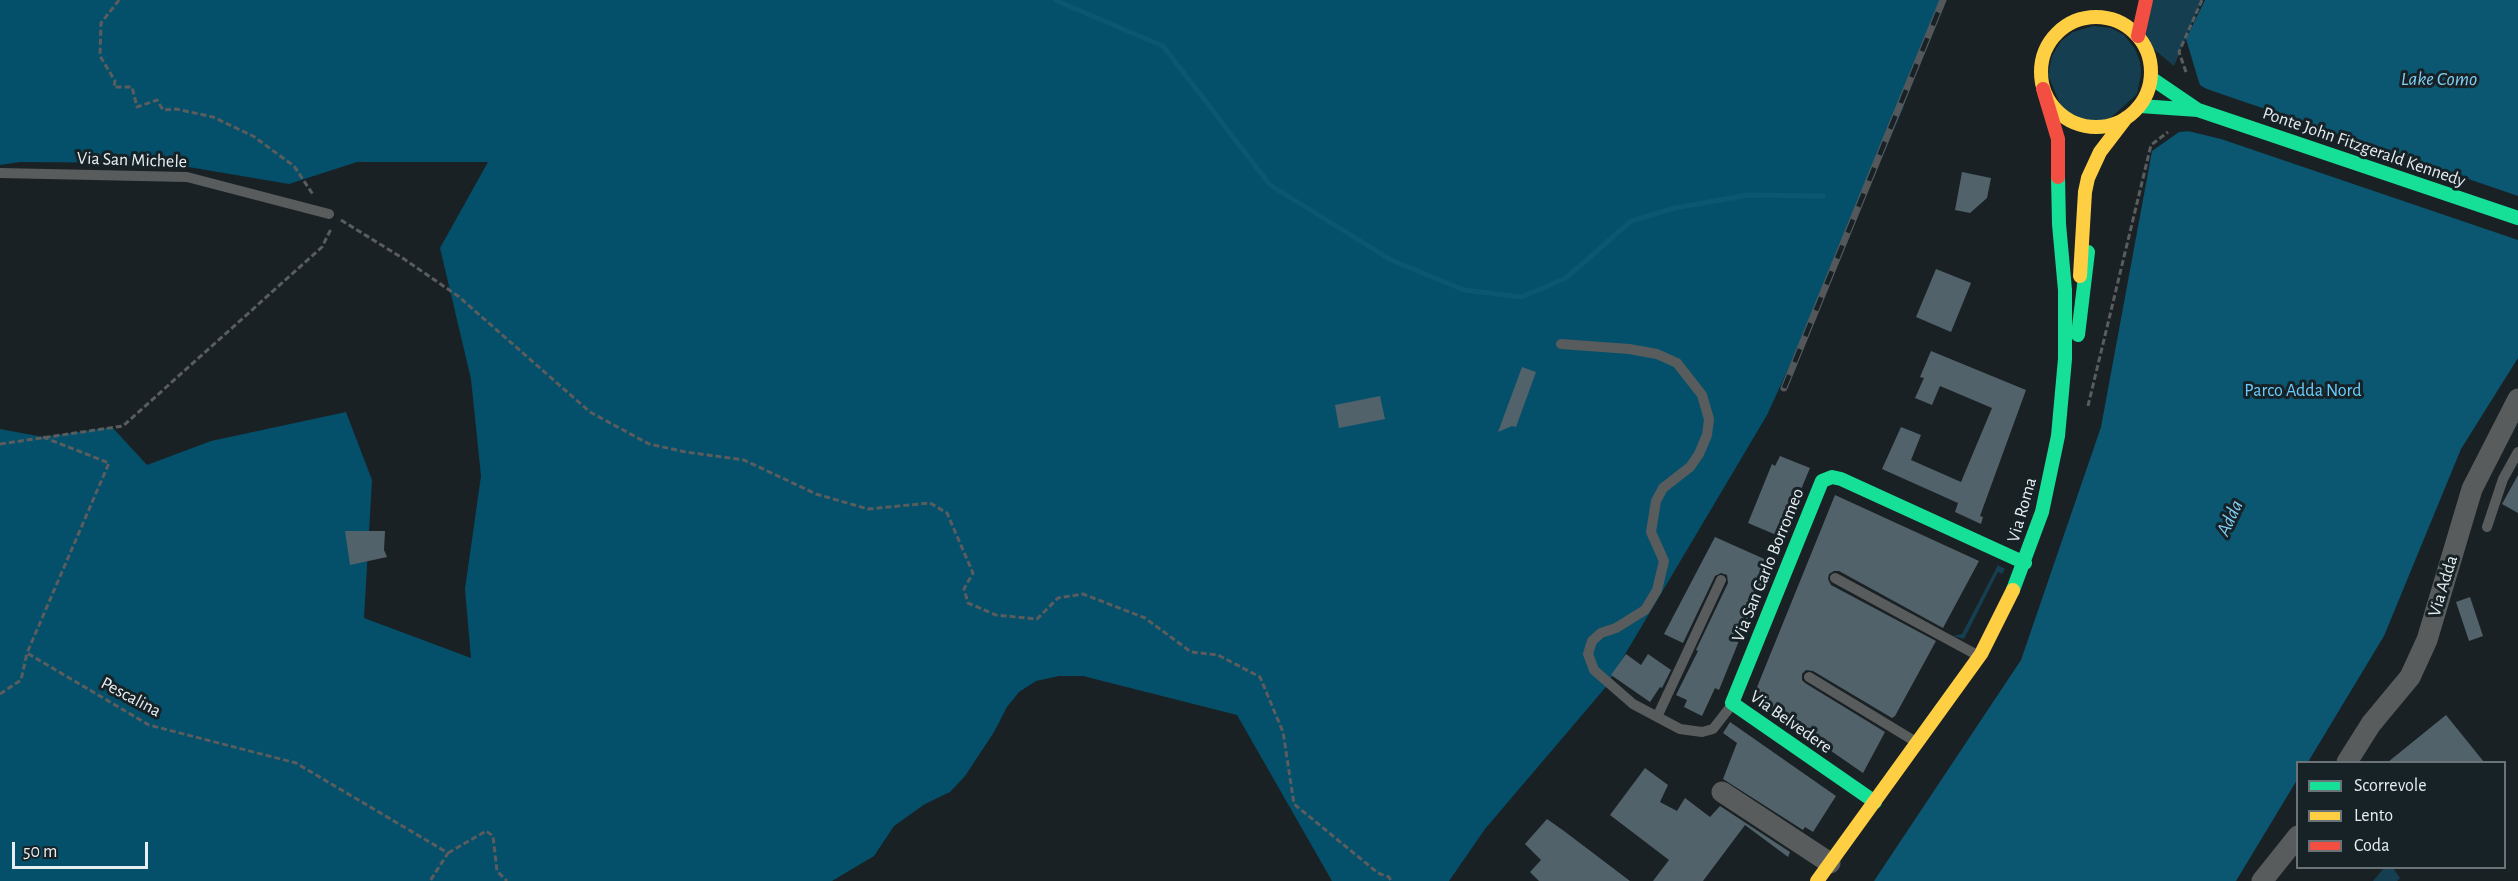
<!DOCTYPE html>
<html>
<head>
<meta charset="utf-8">
<style>
  body { margin:0 }
  #map { position:relative; width:2518px; height:881px; overflow:hidden; background:#1a2124; font-family:"Alegreya Sans",sans-serif }
  canvas { display:block }
  .legend { position:absolute; left:2296px; top:761px; width:210px; height:108px; box-sizing:border-box; background:#172227; border:2px solid #6a7478; margin:0; padding:8px 10px; list-style:none; font-size:18px; color:#e7eef2 }
  .legend li { display:flex; align-items:center; gap:12px; height:30px }
  .legend b { width:30px; border:2px solid #6a7478 }
  .scale { position:absolute; left:12px; top:842px; width:136px; height:27px; box-sizing:border-box; border:3px solid #e7eef2; border-top:0; padding-left:8px; font-size:18px; line-height:21px; white-space:nowrap; color:#e7eef2; -webkit-text-stroke:4px #172227; paint-order:stroke }
</style>
</head>
<body>
<div id="map">
<canvas width="2518" height="881"></canvas>
<ul class="legend">
<li><b style="height:8px;background:#16e098"></b>Scorrevole</li>
<li><b style="height:8px;background:#ffcf43"></b>Lento</li>
<li><b style="height:8px;background:#f24e42"></b>Coda</li>
</ul>
<div class="scale">50 m</div>
</div>
<script>
const context = document.querySelector('canvas').getContext('2d');
context.lineJoin = 'round';
function fill(path, color) { context.fillStyle = color; context.fill(path, 'evenodd'); }
const poly = rows => new Path2D(rows.map(r => 'M' + r).join(''));
function strokePath(path, color, width, dash) { context.strokeStyle = color; context.lineWidth = width; context.lineCap = dash ? 'butt' : 'round'; context.setLineDash(dash || []); context.stroke(path); }
function write(font, color, halo, rows, align = 'center') {
  context.font = font + ' "Alegreya Sans",sans-serif'; context.lineWidth = 6; context.setLineDash([]); context.textBaseline = 'middle'; context.strokeStyle = halo; context.fillStyle = color; for (const [text, x, y, turn = 0] of rows) {
    context.save(); context.translate(x, y); context.rotate((+turn || 0) * Math.PI / 180); context.textAlign = isNaN(turn) ? turn : align; if (halo) context.strokeText(text, 0, 0); context.fillText(text, 0, 0); context.restore();
  }
}
fill(poly([
  [2146,0,2202,0,2174,66,2138,36],
  [2093,26,2111,28,2124,35,2135,49,2140,62,2141,73,2137,94,2107,121,2094,123,2081,121,2063,111,2048,75,2052,56,2061,41,2073,32],
  [1998,565,2005,569,2002,574,1998,572,1964,639,1953,636,1962,634],
  [2384,868,2393,868,2400,878,2397,881,2373,881]
]), '#153f51');
fill(poly([
  [0,0,1941,0,1903,108,1837,262,1767,415,1605,688,1485,829,1449,881,1332,881,1237,715,1083,676,1059,676,1036,681,1019,692,1007,707,994,732,965,776,950,792,925,804,894,826,874,856,832,881,0,881,0,429,43,437,112,427,147,465,211,441,346,412,372,480,364,618,471,658,465,589,481,476,471,379,440,248,488,162,357,162,289,184,165,163,20,162,0,165]
]), '#04506a');
fill(poly([
  [2205,0,2518,0,2518,358,2461,449,2384,636,2308,762,2298,762,2297,780,2236,881,1874,881,2021,660,2101,427,2152,151,2179,132,2190,131,2208,90,2200,85,2198,79,2186,39]
]), '#0b5671');
fill(poly([
  [2204,88,2518,196,2518,240,2221,139,2188,131]
]), '#1a2124');
strokePath(poly([
  [1055,0,1163,46,1270,185,1391,260,1464,290,1522,297,1566,278,1631,221,1675,208,1748,195,1823,196]
]), '#0b5671', 5);
fill(poly([
  [1962,172,1991,178,1987,198,1970,213,1955,210],
  [1936,269,1971,283,1951,332,1916,317],
  [1931,351,2026,390,1980,516,1983,517,1981,524,1955,512,1958,503,1882,469,1901,427,1921,435,1911,460,1961,482,1992,408,1940,386,1932,405,1915,398,1924,378,1920,377],
  [1522,367,1536,372,1516,427,1512,426,1498,432],
  [1380,396,1385,419,1339,428,1335,405],
  [1780,456,1810,468,1781,537,1748,523,1772,464,1775,466],
  [2518,475,2518,513,2502,504],
  [1835,495,1979,561,1943,628,1839,571,1834,571,1829,574,1828,579,1831,585,1936,641,1895,716,1892,718,1813,671,1806,670,1802,674,1802,680,1805,683,1885,732,1863,773,1753,697],
  [345,531,385,531,384,550,387,557,350,565],
  [1715,537,1771,562,1719,690,1715,688,1702,716,1684,707,1687,700,1676,695,1698,651,1696,650,1728,583,1727,575,1721,573,1715,576,1683,643,1664,634],
  [2470,597,2483,636,2469,641,2456,602],
  [1626,654,1641,665,1648,654,1671,670,1662,688,1660,687,1650,702,1611,675],
  [2446,715,2484,762,2388,762],
  [1730,722,1836,796,1813,832,1805,827,1803,830,1723,779,1737,743,1723,733],
  [1645,768,1668,785,1660,802,1677,811,1685,798,1710,817,1720,806,1790,852,1788,857,1745,825,1703,881,1653,881,1669,860,1610,815],
  [1547,819,1564,831,1630,881,1539,881,1530,872,1541,860,1525,844]
]), '#52626a');
strokePath(poly([
  [119,0,101,23,100,56,115,81,114,87,132,87,137,107,157,100,163,110,176,109,213,117,253,136,294,166,314,196],
  [2186,72,2179,52,2202,0],
  [341,220,404,259,458,296,590,412,649,444,686,452,744,460,816,494,868,509,930,503,947,513,973,573,964,589,968,603,996,615,1037,619,1058,598,1083,594,1145,618,1191,652,1218,655,1260,677,1283,732,1294,804,1378,873,1389,877,1391,881],
  [2088,406,2151,145,2168,132],
  [43,437,109,463,27,653,149,725,296,763,448,853,430,881],
  [0,444,123,426,322,247,331,229],
  [0,694,21,680,27,653],
  [448,853,486,831,493,836,497,871,507,881]
]), '#5a5c5e', 3, [6, 3]);
strokePath(poly([
  [0,173,187,177,329,214],
  [1561,344,1629,349,1657,354,1677,363,1702,395,1709,419,1707,435,1699,454,1690,467,1663,488,1656,501,1651,532,1664,561,1657,590,1645,610,1616,628,1601,633,1592,641,1588,654,1594,670,1633,704,1680,729,1702,732,1713,729,1731,706],
  [2487,527,2503,479,2518,452],
  [1835,578,1977,655],
  [1809,677,1916,742],
  [1657,717,1721,580]
]), '#595c5d', 10);
strokePath(poly([
  [2347,762,2371,724,2410,677,2427,640,2472,489,2518,399],
  [1722,792,1830,863],
  [2262,881,2298,836]
]), '#595c5d', 21);
strokePath(poly([
  [2151,78,2198,110],
  [2140,106,2198,110,2518,218],
  [2078,335,2088,252],
  [2013,590,2042,512,2058,436,2065,359,2065,290,2059,224,2058,177],
  [1875,802,1732,703,1822,481,1832,477,1841,479,2025,563]
]), '#16e098', 14);
strokePath(poly([
  '2041 72a55 55 0 1 1 110 0a55 55 0 1 1-110 0Z',
  [2080,276,2085,192,2088,178,2100,152,2126,118],
  [1817,881,1981,654,2013,590]
]), '#ffcf43', 14);
strokePath(poly([
  [2138,36,2146,0],
  [2043,89,2058,139,2058,177]
]), '#f24e42', 14);
const rail = poly([
  [1784,388,1943,0]
]);
strokePath(rail, '#54585a', 7);
strokePath(rail, '#172227', 4.5, [14]);
write('18px', '#e7eef2', '#172227', [
  ["Ponte John Fitzgerald Kennedy",2364,147,19],
  ["Via San Michele",132,160,2],
  ["Via Roma",2022,510,-74],
  ["Via San Carlo Borromeo",1768,565,-68],
  ["Via Adda",2443,586,-73],
  ["Pescalina",131,697,28],
  ["Via Belvedere",1791,722,35]
]);
write('18px', '#69cefd', '#172227', [
  ["Parco Adda Nord",2303,391]
]);
write('italic 20px', '#82cef4', '#172227', [
  ["Lake Como",2439,79],
  ["Adda",2230,518,-65]
]);
</script>
</body>
</html>
